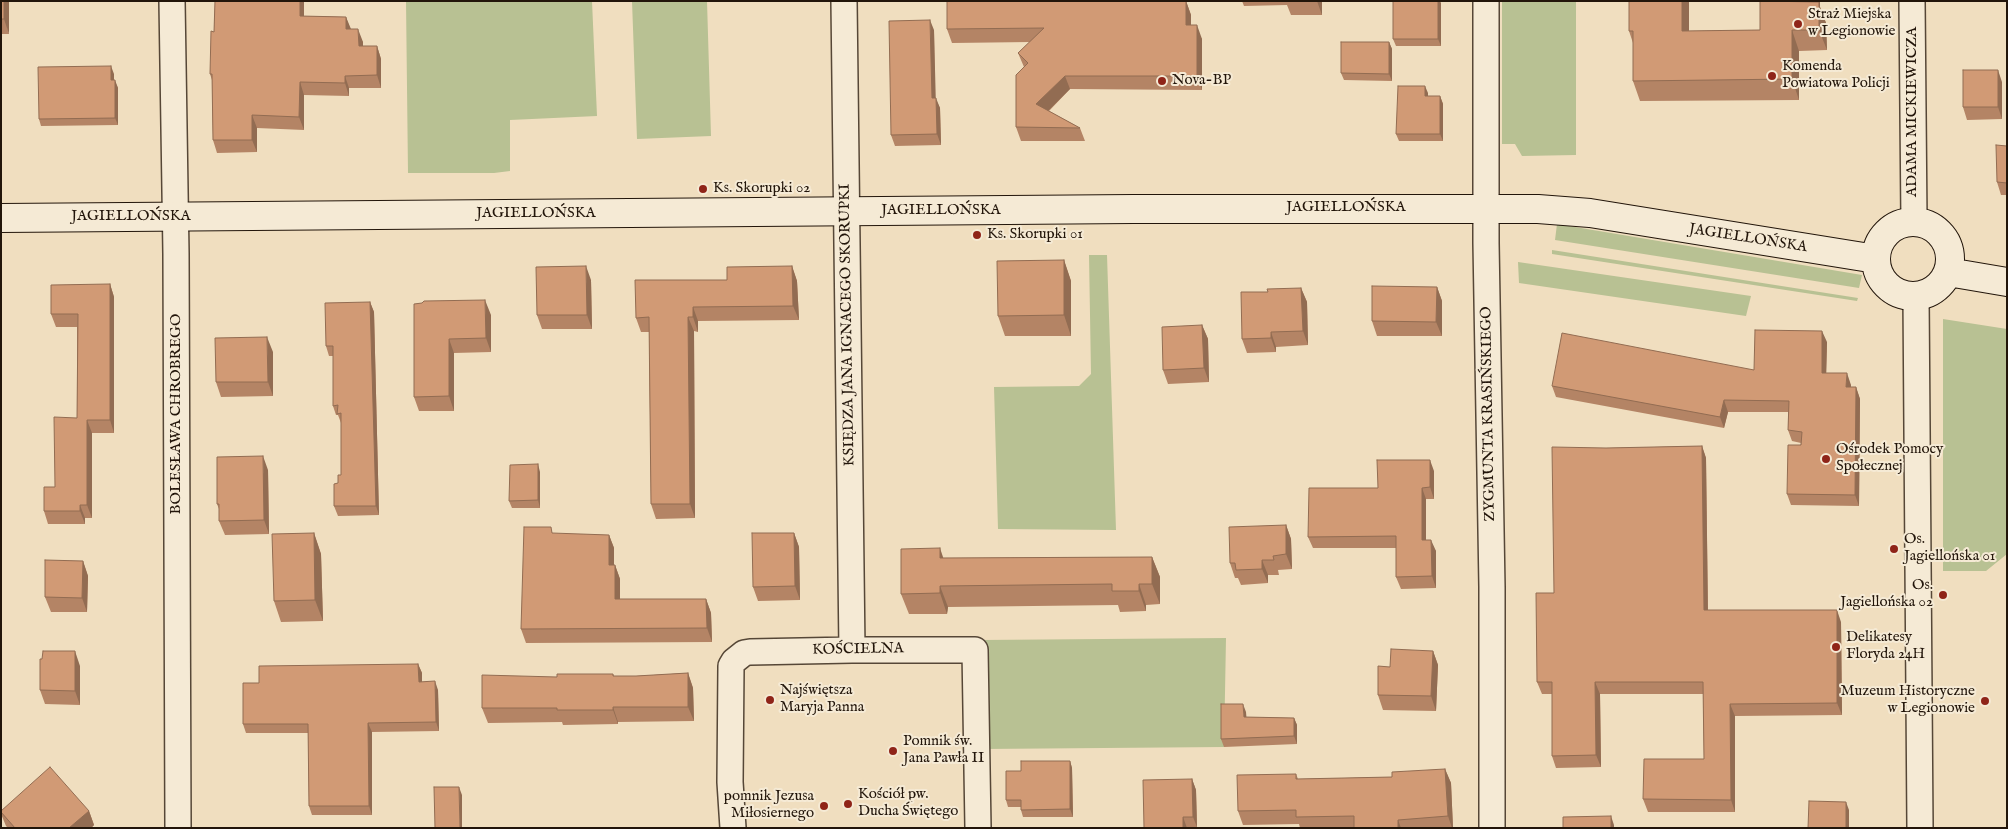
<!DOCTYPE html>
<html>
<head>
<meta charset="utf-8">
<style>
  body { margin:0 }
  #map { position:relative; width:2008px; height:829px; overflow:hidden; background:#f0debf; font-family:"IM FELL English",serif }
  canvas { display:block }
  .frame { position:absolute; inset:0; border:2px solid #22150a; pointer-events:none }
</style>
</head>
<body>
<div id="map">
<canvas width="2008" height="829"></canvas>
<div class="frame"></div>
</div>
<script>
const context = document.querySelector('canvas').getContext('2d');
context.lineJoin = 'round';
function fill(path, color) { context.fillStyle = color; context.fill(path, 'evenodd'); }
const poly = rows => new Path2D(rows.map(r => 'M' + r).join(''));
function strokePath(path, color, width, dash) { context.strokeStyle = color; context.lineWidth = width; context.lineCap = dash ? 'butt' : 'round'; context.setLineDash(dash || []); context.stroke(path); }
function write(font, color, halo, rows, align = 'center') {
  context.font = font + ' "IM FELL English",serif'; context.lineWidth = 4; context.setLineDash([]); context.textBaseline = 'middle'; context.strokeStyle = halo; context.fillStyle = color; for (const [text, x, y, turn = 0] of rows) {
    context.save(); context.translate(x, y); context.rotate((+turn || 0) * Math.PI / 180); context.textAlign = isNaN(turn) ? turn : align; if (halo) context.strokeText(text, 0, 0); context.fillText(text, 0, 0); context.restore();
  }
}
fill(poly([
  [406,1,592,1,597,116,510,120,510,171,494,173,408,173],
  [632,1,707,1,711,136,637,139],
  [1502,1,1576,1,1576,155,1522,156,1515,144,1502,144],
  [1557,224,1862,275,1859,288,1555,240],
  [1552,250,1858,298,1857,301,1552,254],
  [1089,255,1107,255,1116,530,998,529,994,387,1079,386,1091,374],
  [1518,262,1751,296,1746,316,1519,283],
  [1943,319,2007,329,2007,554,1986,571,1943,571],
  [1226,638,1224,747,983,749,981,640]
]), '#b8c193');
const street = poly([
  [172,1,176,254,178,828],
  [844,1,852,650],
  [1486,1,1486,243,1492,587,1492,828],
  [1912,1,1914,222],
  [1916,296,1920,828],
  [733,828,730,782,731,666,734,661,744,653,750,652,852,650,975,650,978,828]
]);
const secondary = poly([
  [1,218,1133,209,1538,209,1590,213,1876,259],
  '1876 259a37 37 0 1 1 74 0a37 37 0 1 1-74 0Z',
  [1948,272,2007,282]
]);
strokePath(street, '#564737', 28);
strokePath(secondary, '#22150a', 30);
strokePath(street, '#f5ead5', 25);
strokePath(secondary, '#f5ead5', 28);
fill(poly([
  [1,1,9,34,1,34],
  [215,1,304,1,304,16,346,17,350,29,363,42,363,46,377,46,381,59,381,88,349,88,349,96,304,95,304,130,257,128,257,152,217,153,213,140,212,80,210,74,214,32],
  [1186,1,1191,15,1191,25,1202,39,1202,90,1070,89,1049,111,1080,128,1085,141,1021,141,1016,127,1024,67,1018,53,1030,42,952,43,947,29],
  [1242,1,1322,1,1322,15,1291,15,1287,5,1244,6],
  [1689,1,1689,31,1760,30,1760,1,1820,1,1820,7,1826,23,1827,50,1799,51,1799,100,1640,101,1633,81,1633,43,1629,31],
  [1441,3,1441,46,1396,46,1393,39],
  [934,30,935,98,940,108,941,145,895,146,891,135],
  [1389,42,1392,49,1392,81,1344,80,1341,73],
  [114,74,114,80,118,88,118,125,41,126,39,119],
  [2002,82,2002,119,1967,120,1963,107],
  [1428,93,1428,96,1440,96,1443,104,1443,141,1399,141,1396,134],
  [2007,146,2007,195,2001,195,1997,182],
  [1064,260,1071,281,1071,336,1005,336,998,316],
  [792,266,797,281,799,320,698,321,698,332,694,331,695,518,656,519,651,504,649,332,641,332,636,318,727,280],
  [591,280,592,329,542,329,537,315],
  [110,284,114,297,114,433,92,433,92,518,85,518,85,524,48,524,44,511,55,487,77,418,77,327,56,327,51,314],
  [1437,287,1442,301,1442,336,1377,336,1372,321],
  [1301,288,1307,302,1308,345,1276,347,1276,352,1247,353,1242,339,1268,292],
  [370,302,374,312,379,515,338,516,334,506,338,483,341,475,341,423,338,415,336,415,333,406,333,356,329,356,326,346],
  [414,304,491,315,491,352,454,353,454,411,419,411,414,397],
  [1202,325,1208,339,1209,382,1168,384,1163,370],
  [1827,342,1826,373,1851,385,1851,387,1856,387,1860,399,1859,506,1791,505,1787,494,1801,443,1792,441,1788,430,1788,412,1728,412,1724,428,1556,397,1552,386,1754,370],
  [273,352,273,396,221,397,216,382],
  [1702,446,1706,458,1708,610,1841,622,1842,715,1735,716,1735,812,1648,812,1643,799,1704,759,1703,694,1600,694,1601,767,1556,768,1552,756,1552,694,1542,694,1537,682,1554,593,1606,448],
  [268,470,269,534,225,535,219,521,219,509,217,504],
  [1434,471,1434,499,1426,499,1426,540,1436,551,1436,588,1401,589,1396,577,1396,548,1313,548,1308,537,1378,488],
  [540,472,540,508,512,508,509,501],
  [1286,525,1291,539,1292,569,1278,570,1279,575,1268,575,1268,583,1241,585,1238,578,1235,578,1230,563],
  [314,533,321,554,323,621,281,622,274,601],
  [794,533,799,547,800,600,758,601,753,587],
  [554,534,609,535,614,548,614,565,615,565,620,579,620,599,706,599,711,613,712,642,526,643,521,629],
  [1152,557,1160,577,1160,604,1146,605,1146,611,1120,612,1118,605,948,607,947,614,909,614,901,594,943,558],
  [83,561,88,576,87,612,51,612,45,597],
  [1433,651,1438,665,1436,711,1383,710,1378,695,1390,667],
  [418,664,422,673,422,682,438,690,439,731,372,732,372,815,312,815,309,806,308,733,246,733,243,724,259,683],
  [80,666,80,705,45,704,40,690],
  [688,673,693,688,694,721,618,722,618,724,563,725,562,722,488,723,482,708,557,677,613,674,614,676,636,676],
  [1246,712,1246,717,1294,718,1297,725,1297,744,1224,747,1221,739],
  [1070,761,1072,768,1073,817,1023,817,1021,810,1021,807,1008,807,1006,800],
  [1445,769,1451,783,1453,828,1300,828,1299,824,1243,825,1238,811,1296,774,1298,779,1392,777],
  [1192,779,1196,790,1197,827,1144,828],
  [1,811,89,811,94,825,91,828,8,828,6,826,1,814]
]), '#b48465');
fill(poly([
  [4,1,9,1,9,34,4,19],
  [300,1,304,1,304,29,300,16],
  [1186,1,1191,15,1191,39,1186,25],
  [1317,1,1322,1,1322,15],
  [1438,1,1440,1,1441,3,1441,46,1438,39],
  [1682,1,1689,1,1689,52,1682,31],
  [1813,1,1820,1,1820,7,1826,23,1827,50,1819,30],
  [346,17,351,29,346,29],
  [930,20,934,30,936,108,932,98],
  [1197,25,1202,39,1202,90,1197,76],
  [358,29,363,42,363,59,359,46],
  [1792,30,1799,51,1799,100,1792,79],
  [1389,42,1392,49,1392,81,1389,74],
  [377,46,381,59,381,88,377,75],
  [111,66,114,74,114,88,111,80],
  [1998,70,2002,82,2002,119,1998,107],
  [345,76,349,88,349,96,345,83],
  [1065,76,1070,89,1041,118,1036,104],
  [115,80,118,88,118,125,115,118],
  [300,82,304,95,304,130,299,117],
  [1425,86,1428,93,1428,104,1425,96],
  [1440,96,1443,104,1443,141,1440,134],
  [936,98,940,108,941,145,937,134],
  [252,115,257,128,257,152,252,140],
  [1064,260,1071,281,1071,336,1064,315],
  [586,266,591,280,592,329,587,315],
  [792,266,797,281,799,320,793,306],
  [110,284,114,297,114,433,110,420],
  [1437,287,1442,301,1442,336,1436,322],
  [1301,288,1307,302,1308,345,1303,331],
  [485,300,491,315,491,352,486,338],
  [370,302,374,312,379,515,376,506],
  [693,307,698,321,698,332,693,317],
  [688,317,694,331,695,518,690,504],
  [1202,325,1208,339,1209,382,1204,368],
  [1822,331,1827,342,1826,384,1822,373],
  [1271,332,1276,347,1276,352,1271,338],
  [267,337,273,352,273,396,268,382],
  [449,339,454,353,454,411,449,396],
  [1847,373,1851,385,1850,398,1846,387],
  [1856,387,1860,399,1859,506,1855,495],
  [1724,400,1728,412,1724,428,1720,417],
  [87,420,92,433,92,518,87,505],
  [1702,446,1706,458,1708,622,1704,610],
  [263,456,268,470,269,534,264,520],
  [1430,460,1434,471,1434,499,1430,487],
  [538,464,540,472,540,508,538,500],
  [1422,488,1426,499,1426,551,1422,540],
  [80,505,85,518,85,524,80,511],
  [1286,525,1291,539,1292,569,1286,554],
  [314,533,321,554,323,621,315,600],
  [794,533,799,547,800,600,795,586],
  [609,535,614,548,614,579,609,565],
  [1431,540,1436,551,1436,588,1432,576],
  [940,548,947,569,940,558],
  [1152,557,1160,577,1160,604,1152,584],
  [1262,560,1268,575,1268,583,1262,569],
  [83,561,88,576,87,612,82,598],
  [615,565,620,579,620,613,615,599],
  [1139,584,1146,605,1146,611,1139,591],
  [940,586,948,607,947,614,940,593],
  [706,599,711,613,712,642,707,628],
  [1837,610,1841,622,1842,715,1837,703],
  [75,651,80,666,80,705,75,691],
  [1433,651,1438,665,1436,711,1431,696],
  [418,664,422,673,422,690,419,682],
  [688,673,693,688,694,721,688,707],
  [435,681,438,690,439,731,436,722],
  [1595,682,1600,694,1601,767,1596,755],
  [1243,704,1246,712,1247,724,1244,717],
  [1730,704,1735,716,1735,812,1731,800],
  [613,707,618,722,618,724,613,710],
  [1294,718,1297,725,1297,744,1294,736],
  [368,723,372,732,372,815,369,806],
  [1070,761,1072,768,1073,817,1070,809],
  [1445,769,1451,783,1453,828,1452,828,1448,816],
  [1192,779,1196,790,1197,827,1193,817],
  [459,787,462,795,462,828,460,828],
  [1846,802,1849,810,1849,828,1846,828],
  [89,811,94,825,91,828,69,828],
  [1611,816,1614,825,1614,828,1611,828],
  [1183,817,1187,828,1183,828],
  [1398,820,1401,828,1398,828]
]), '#926c52');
const building = poly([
  [1,1,4,1,4,19,1,19,1,1],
  [215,1,300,1,300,16,346,17,346,29,358,29,359,46,377,46,377,75,345,76,345,83,300,82,299,117,252,115,252,140,213,140,212,74,210,74,211,31,214,32,215,1],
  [947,1,1186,1,1186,25,1197,25,1197,76,1065,76,1036,104,1080,128,1016,127,1016,75,1028,63,1018,53,1044,28,947,29,947,1],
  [1393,1,1438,1,1438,39,1393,39,1393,1],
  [1629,1,1682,1,1682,31,1760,30,1760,1,1819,2,1819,30,1792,30,1792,79,1633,81,1633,31,1629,31,1629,1],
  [930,20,932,98,936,98,937,134,891,135,889,21,930,20],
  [1341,42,1389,42,1389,74,1341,73,1341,42],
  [111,66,111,80,115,80,115,118,39,119,38,67,111,66],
  [1963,70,1998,70,1998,107,1963,107,1963,70],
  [1398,86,1425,86,1425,96,1440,96,1440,134,1396,134,1398,86],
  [1996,145,2007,146,2007,183,1997,182,1996,145],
  [1064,260,1064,315,998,316,997,261,1064,260],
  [586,266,587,315,537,315,536,267,586,266],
  [792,266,793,306,693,307,693,317,688,317,690,504,651,504,649,317,636,318,635,280,727,280,727,267,792,266],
  [110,284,110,420,87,420,87,505,80,505,80,511,44,511,44,487,55,487,54,417,77,418,78,314,51,314,51,285,110,284],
  [1372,286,1437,287,1436,322,1372,321,1372,286],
  [1301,288,1303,331,1271,332,1271,338,1242,339,1241,292,1268,292,1267,289,1301,288],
  [485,300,486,338,449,339,449,396,414,397,414,304,422,303,424,301,485,300],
  [370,302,376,506,334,506,334,484,338,483,338,475,341,475,341,413,337,414,338,405,333,406,333,346,326,346,325,303,370,302],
  [1202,325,1204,368,1163,370,1162,327,1202,325],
  [1755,330,1822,331,1822,373,1847,373,1846,387,1856,387,1855,495,1787,494,1788,445,1801,445,1802,432,1788,430,1789,401,1724,400,1720,417,1552,386,1562,333,1754,370,1755,330],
  [267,337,268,382,216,382,215,338,267,337],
  [1702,446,1704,610,1837,610,1837,703,1730,704,1731,800,1643,799,1644,759,1704,759,1703,682,1595,682,1596,755,1552,756,1552,682,1537,682,1536,593,1554,593,1552,447,1606,448,1702,446],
  [263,456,264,520,219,521,219,504,217,504,217,457,263,456],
  [1377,460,1430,460,1430,487,1422,488,1422,540,1431,540,1432,576,1396,577,1396,536,1308,537,1309,488,1378,488,1377,460],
  [538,464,538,500,509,501,510,465,538,464],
  [1286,525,1286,554,1273,556,1274,560,1262,560,1262,569,1236,570,1235,563,1230,563,1229,527,1286,525],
  [524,527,551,527,552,533,609,535,609,565,615,565,615,599,706,599,707,628,521,629,524,527],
  [314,533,315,600,274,601,272,534,314,533],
  [752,533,794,533,795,586,753,587,752,533],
  [940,548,940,558,1152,557,1152,584,1139,584,1139,591,1112,591,1112,584,940,586,940,593,901,594,901,549,940,548],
  [45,560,83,561,82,598,45,597,45,560],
  [1391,649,1433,651,1431,696,1378,695,1378,666,1390,667,1391,649],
  [43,651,75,651,75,691,40,690,40,659,42,659,43,651],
  [418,664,419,682,435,681,436,722,368,723,369,806,309,806,308,724,243,724,243,683,259,683,259,666,418,664],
  [688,673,688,707,613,707,613,710,557,710,557,708,482,708,482,675,557,677,557,674,613,674,613,676,636,676,688,673],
  [1221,704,1243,704,1244,717,1294,718,1294,736,1221,739,1221,704],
  [1021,761,1070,761,1070,809,1021,810,1021,800,1006,800,1006,771,1021,771,1021,761],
  [50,767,89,811,69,828,15,828,1,812,1,811,50,767],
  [1445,769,1448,816,1398,820,1398,828,1354,828,1354,816,1296,817,1296,810,1238,811,1237,775,1296,774,1296,779,1392,777,1392,772,1445,769],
  [1192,779,1193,817,1183,817,1183,828,1144,828,1143,780,1192,779],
  [434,787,459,787,460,828,435,828,434,787],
  [1809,801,1846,802,1846,828,1808,828,1809,801],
  [1611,816,1611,828,1563,828,1563,817,1611,816]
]);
fill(building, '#d19a75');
strokePath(building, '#926c52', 1);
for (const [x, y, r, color] of [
  [1798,24,5,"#8f2418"],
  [1772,76,5,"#8f2418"],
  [1162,81,5,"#8f2418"],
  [703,189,5,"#8f2418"],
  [977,235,5,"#8f2418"],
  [1826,459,5,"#8f2418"],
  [1894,549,5,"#8f2418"],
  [1943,595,5,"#8f2418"],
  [1836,647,5,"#8f2418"],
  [770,700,5,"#8f2418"],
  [1985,701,5,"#8f2418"],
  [893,751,5,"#8f2418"],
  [848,804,5,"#8f2418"],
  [824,806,5,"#8f2418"]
]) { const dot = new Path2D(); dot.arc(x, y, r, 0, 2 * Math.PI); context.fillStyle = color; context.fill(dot); strokePath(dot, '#f5ead5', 2); }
write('15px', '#22150a', '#f5ead5', [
  ["Straż Miejska",1808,15],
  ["w Legionowie",1808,32],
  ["Komenda",1782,67],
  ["Powiatowa Policji",1782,84],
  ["Nova-BP",1172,81],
  ["Ks. Skorupki 02",713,189],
  ["Ks. Skorupki 01",987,235],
  ["Ośrodek Pomocy",1836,450],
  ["Społecznej",1836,467],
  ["Os.",1904,540],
  ["Jagiellońska 01",1904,557],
  ["Os.",1933,586,"right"],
  ["Jagiellońska 02",1933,603,"right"],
  ["Delikatesy",1846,638],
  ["Floryda 24H",1846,655],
  ["Najświętsza",780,691],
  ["Maryja Panna",780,708],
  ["Muzeum Historyczne",1975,692,"right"],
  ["w Legionowie",1975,709,"right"],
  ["Pomnik św.",903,742],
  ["Jana Pawła II",903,759],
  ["Kościół pw.",858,795],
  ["Ducha Świętego",858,812],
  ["pomnik Jezusa",814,797,"right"],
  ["Miłosiernego",814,814,"right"]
], 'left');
write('15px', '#22150a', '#f5ead5', [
  ["ADAMA MICKIEWICZA",1913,112,-90],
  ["JAGIELLOŃSKA",1346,208],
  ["JAGIELLOŃSKA",941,211],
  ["JAGIELLOŃSKA",536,214],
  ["JAGIELLOŃSKA",131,217],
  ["JAGIELLOŃSKA",1748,239,9],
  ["KSIĘDZA JANA IGNACEGO SKORUPKI",848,325,-91],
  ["BOLESŁAWA CHROBREGO",177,414,-90],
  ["ZYGMUNTA KRASIŃSKIEGO",1489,414,-91],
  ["KOŚCIELNA",858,650,-1]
]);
</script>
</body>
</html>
